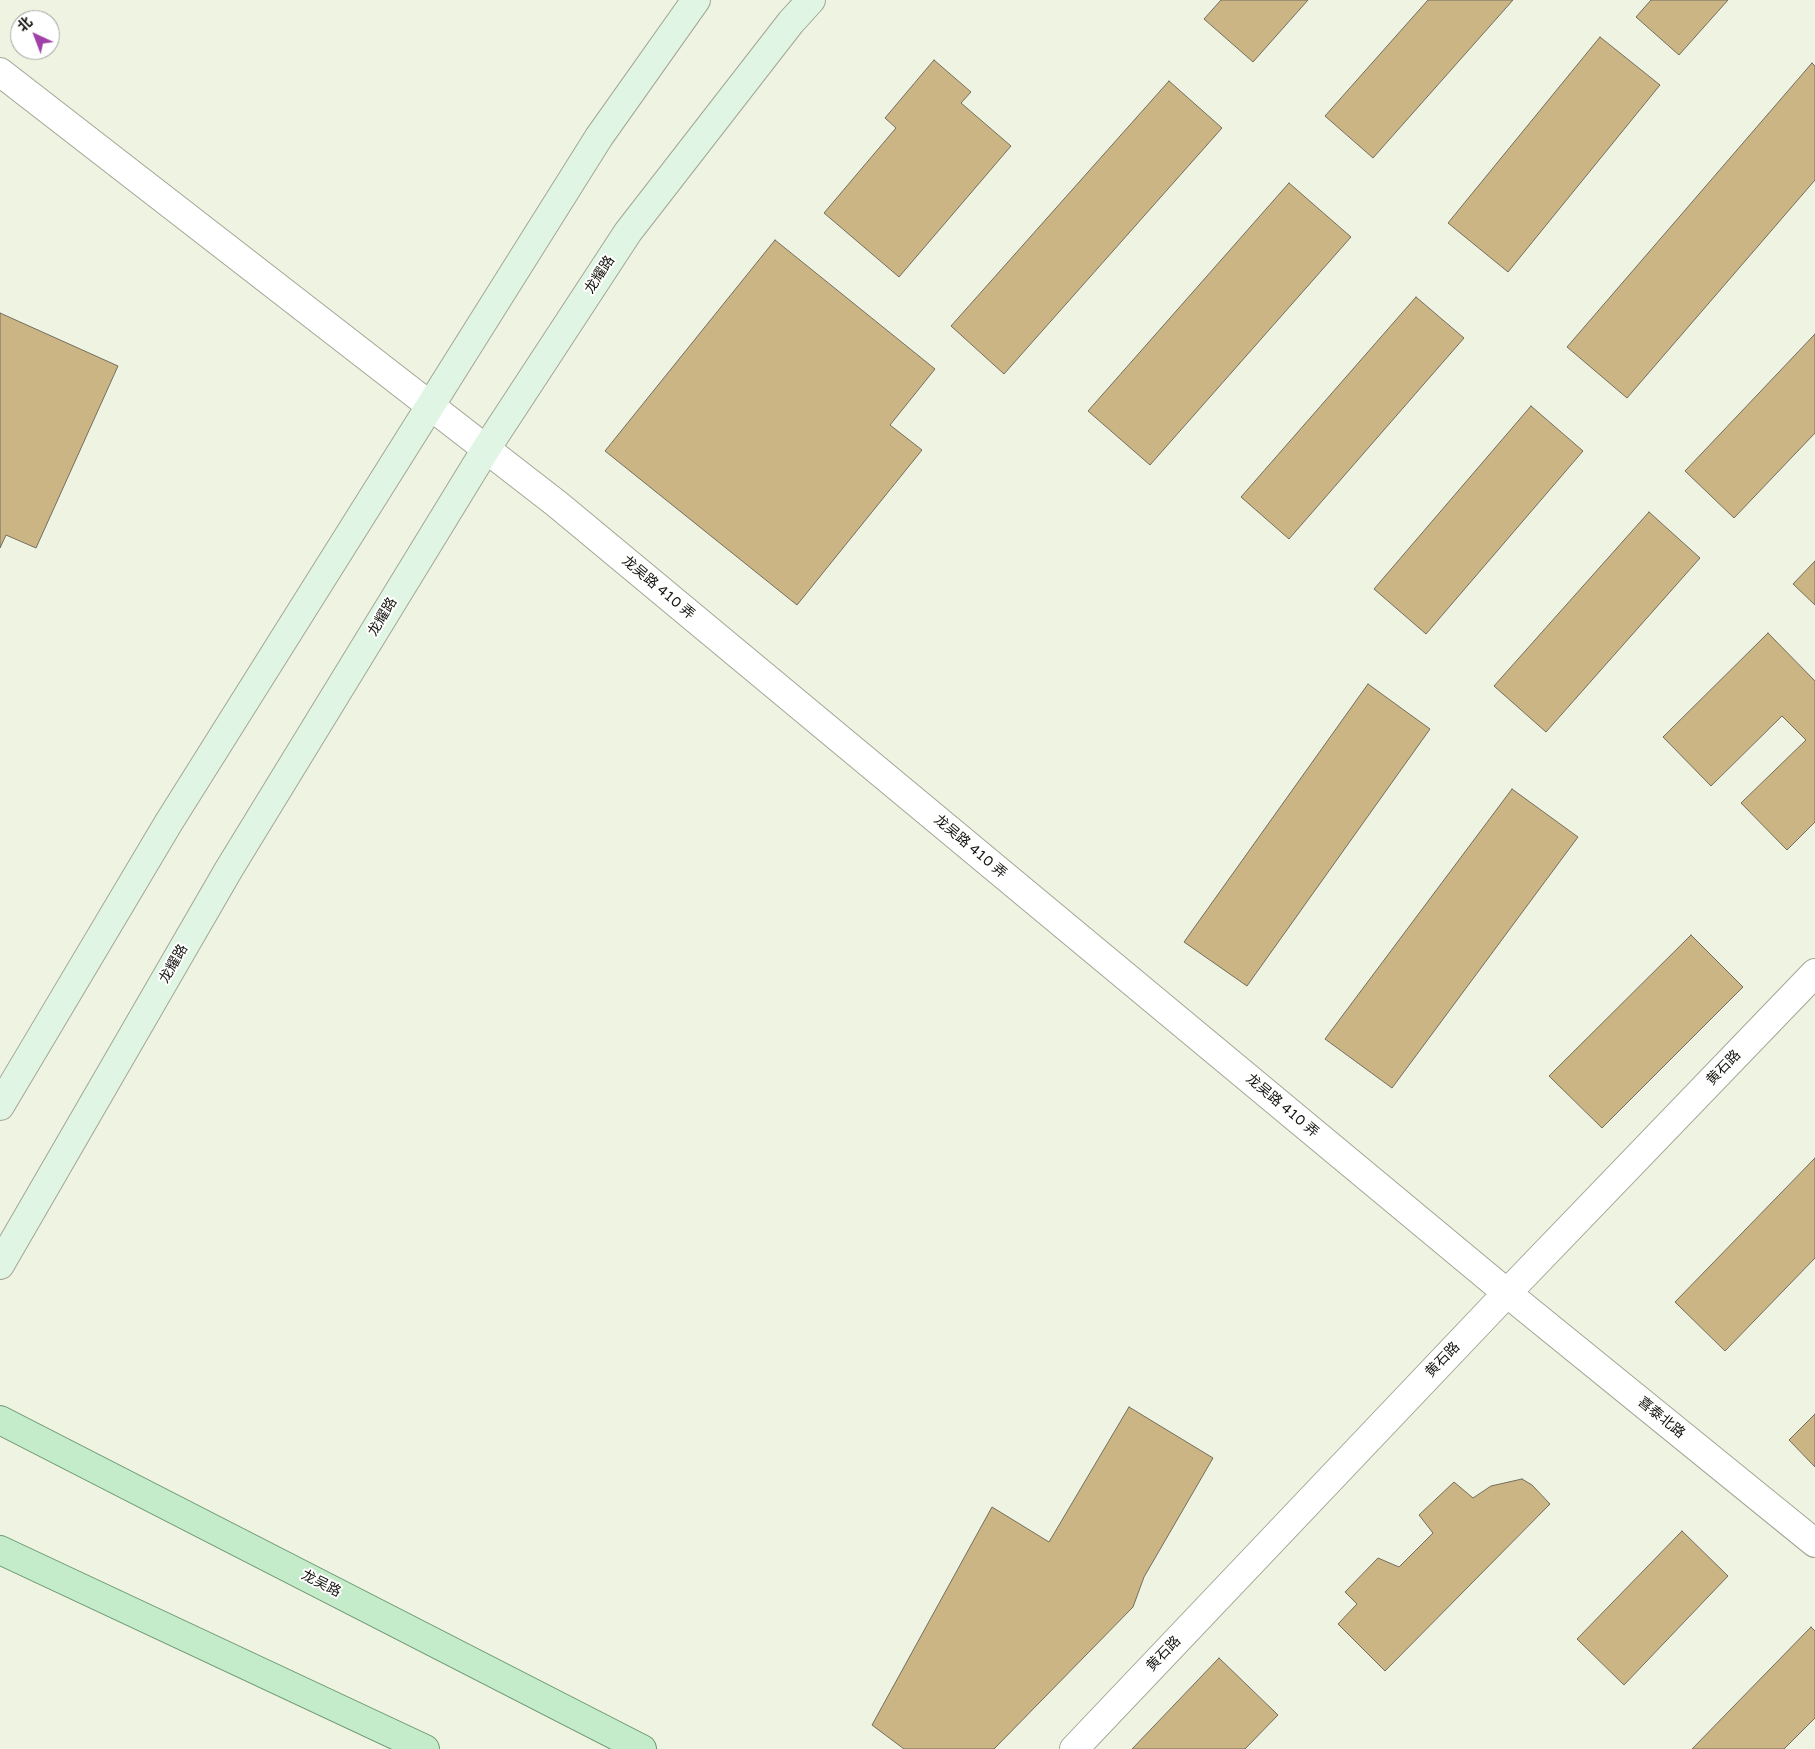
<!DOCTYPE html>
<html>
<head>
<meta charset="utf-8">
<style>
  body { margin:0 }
  #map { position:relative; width:1815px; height:1749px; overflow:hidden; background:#eff3e1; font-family:"Varela Round","Noto Sans SC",sans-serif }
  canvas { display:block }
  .north { position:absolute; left:10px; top:10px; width:50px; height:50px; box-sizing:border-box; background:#fff; border:1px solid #a1a19f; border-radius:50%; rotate:317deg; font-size:14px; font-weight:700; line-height:20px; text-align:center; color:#13140e }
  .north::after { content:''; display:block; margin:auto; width:18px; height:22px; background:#a041a9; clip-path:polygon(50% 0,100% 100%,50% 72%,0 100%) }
</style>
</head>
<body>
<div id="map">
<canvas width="1815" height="1749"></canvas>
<div class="north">北</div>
</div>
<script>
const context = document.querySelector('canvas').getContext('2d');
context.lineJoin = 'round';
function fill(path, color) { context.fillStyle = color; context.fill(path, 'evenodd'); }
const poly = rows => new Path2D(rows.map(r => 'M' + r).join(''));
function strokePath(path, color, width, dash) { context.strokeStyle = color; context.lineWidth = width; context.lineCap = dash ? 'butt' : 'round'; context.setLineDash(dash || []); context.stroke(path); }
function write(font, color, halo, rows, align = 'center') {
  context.font = font + ' "Varela Round","Noto Sans SC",sans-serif'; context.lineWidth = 4; context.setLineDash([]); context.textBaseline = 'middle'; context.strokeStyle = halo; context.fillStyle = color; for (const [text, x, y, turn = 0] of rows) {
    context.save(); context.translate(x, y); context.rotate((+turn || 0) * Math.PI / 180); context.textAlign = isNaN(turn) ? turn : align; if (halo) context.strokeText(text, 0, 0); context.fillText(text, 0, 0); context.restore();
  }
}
const building = poly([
  [1221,0,1308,0,1253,62,1204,19,1221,0],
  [1428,0,1513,0,1373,158,1325,116,1428,0],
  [1651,0,1728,0,1679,55,1636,17,1651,0],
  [1600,37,1660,85,1508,272,1448,223,1600,37],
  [934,60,971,92,961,103,1011,146,899,277,824,213,896,128,885,118,934,60],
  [1812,63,1815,66,1815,180,1627,398,1567,347,1812,63],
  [1169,81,1222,128,1004,374,951,326,1169,81],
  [1289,183,1351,237,1150,465,1088,411,1289,183],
  [775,240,935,369,890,425,922,450,797,605,605,451,775,240],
  [1416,297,1464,338,1289,539,1241,497,1416,297],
  [0,313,118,366,36,548,6,535,0,548,0,313],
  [1815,334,1815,433,1734,518,1685,471,1815,334],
  [1531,406,1583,451,1426,634,1374,589,1531,406],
  [1649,512,1700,558,1546,732,1494,686,1649,512],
  [1815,561,1815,605,1793,584,1815,561],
  [1768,633,1815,681,1815,822,1787,850,1741,803,1806,740,1782,716,1711,786,1663,737,1768,633],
  [1368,684,1430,729,1247,986,1184,942,1368,684],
  [1512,789,1578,837,1392,1088,1325,1039,1512,789],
  [1691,935,1743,987,1602,1128,1549,1076,1691,935],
  [1815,1158,1815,1258,1725,1351,1675,1302,1815,1158],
  [1129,1407,1213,1458,1144,1577,1133,1607,994,1749,904,1749,872,1725,992,1507,1049,1542,1129,1407],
  [1815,1414,1815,1467,1789,1440,1815,1414],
  [1522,1479,1532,1485,1550,1504,1385,1671,1338,1624,1357,1604,1345,1592,1378,1558,1399,1567,1433,1533,1419,1515,1454,1482,1473,1498,1491,1486,1522,1479],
  [1682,1531,1728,1576,1624,1685,1577,1639,1682,1531],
  [1811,1627,1815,1631,1815,1718,1784,1749,1692,1749,1811,1627],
  [1219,1658,1278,1715,1245,1749,1132,1749,1219,1658]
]);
fill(building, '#cbb584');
strokePath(building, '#736d5e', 1);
const minor = poly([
  [0,72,557,504,1507,1293,1815,1543],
  [1074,1749,1507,1293,1815,973]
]);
const secondary = poly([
  [0,1106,169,822,599,137,696,0],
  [0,1265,229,869,486,449,628,232,791,22,811,0]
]);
const primary = poly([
  [0,1420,642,1749],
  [0,1550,425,1749]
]);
strokePath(minor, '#a2a695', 30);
strokePath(secondary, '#a2a695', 30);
strokePath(primary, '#6c9771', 30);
strokePath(minor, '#fff', 28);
strokePath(secondary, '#e1f5e4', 28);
strokePath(primary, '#c4ebca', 28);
write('14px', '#13140e', '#fff', [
  ["龙耀路",600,275,-57],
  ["龙吴路 410 弄",658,588,40],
  ["龙耀路",383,617,-59],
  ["龙吴路 410 弄",970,847,40],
  ["龙耀路",174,964,-60],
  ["黄石路",1724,1068,-46],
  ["龙吴路 410 弄",1282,1106,40],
  ["黄石路",1443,1360,-46],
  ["喜泰北路",1661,1418,39],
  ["龙吴路",321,1584,27],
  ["黄石路",1164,1654,-46]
]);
</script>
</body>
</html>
